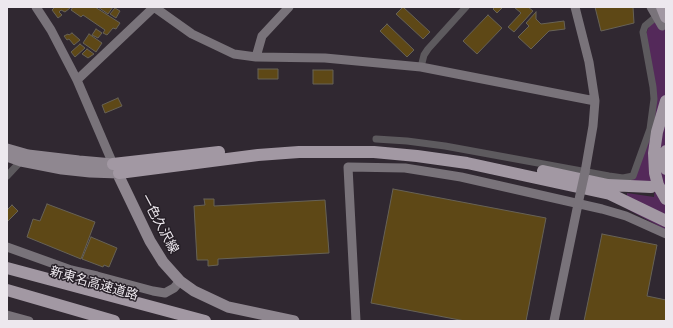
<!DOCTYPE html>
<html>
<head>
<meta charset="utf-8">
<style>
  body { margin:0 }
  #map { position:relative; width:673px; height:328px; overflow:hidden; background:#302831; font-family:"Varela Round",sans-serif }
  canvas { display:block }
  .frame { position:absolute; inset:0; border:8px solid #ede8ee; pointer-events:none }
</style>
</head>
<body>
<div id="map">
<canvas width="673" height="328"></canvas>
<div class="frame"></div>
</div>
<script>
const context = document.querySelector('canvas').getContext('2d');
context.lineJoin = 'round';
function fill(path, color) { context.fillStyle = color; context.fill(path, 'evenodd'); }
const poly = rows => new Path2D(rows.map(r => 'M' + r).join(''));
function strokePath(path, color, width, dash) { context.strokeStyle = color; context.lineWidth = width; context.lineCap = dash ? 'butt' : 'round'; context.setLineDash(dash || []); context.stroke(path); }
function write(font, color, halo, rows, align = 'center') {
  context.font = font + ' "Varela Round","Noto Sans JP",sans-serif'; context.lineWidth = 3; context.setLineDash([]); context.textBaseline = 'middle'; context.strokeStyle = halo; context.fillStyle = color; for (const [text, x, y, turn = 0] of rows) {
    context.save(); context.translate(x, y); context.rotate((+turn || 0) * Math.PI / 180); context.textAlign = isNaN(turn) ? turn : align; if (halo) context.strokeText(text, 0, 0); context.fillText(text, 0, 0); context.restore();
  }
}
fill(poly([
  [666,9,666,230,627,209,627,193,654,197,655,187,625,180,633,176,653,112,644,39,652,19]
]), '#54295a');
const building = poly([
  [55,7,69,7,70,8,65,12,61,10,59,12,62,15,58,18,52,10,55,7],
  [73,7,74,8,75,7,95,7,120,23,116,29,113,28,107,35,103,33,105,30,83,15,81,17,71,10,73,7],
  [98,7,113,7,108,14,98,7],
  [403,7,430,32,423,39,396,14,403,7],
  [495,7,503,7,497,13,493,9,495,7],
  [514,7,528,7,533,11,514,32,508,27,521,13,514,7],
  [595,7,633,7,634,23,601,31,595,7],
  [115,8,120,11,116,18,110,14,115,8],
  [536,12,536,19,541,24,564,21,565,29,549,31,531,49,518,37,529,26,526,23,536,12],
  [488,15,502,28,477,54,463,41,488,15],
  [387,24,414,50,407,57,380,31,387,24],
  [96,29,102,33,98,38,92,35,96,29],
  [72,33,80,40,74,45,69,39,67,40,64,36,68,34,69,35,72,33],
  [89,34,102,43,96,52,83,43,89,34],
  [80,44,85,48,75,57,71,52,80,44],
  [87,49,94,54,88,58,82,54,87,49],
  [258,69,278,69,278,79,258,79,258,69],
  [313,70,333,70,333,84,313,84,313,70],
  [118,98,122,106,105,113,102,105,118,98],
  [393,189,546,218,526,321,465,321,371,303,393,189],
  [204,199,214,199,214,206,325,200,329,253,218,259,218,265,208,266,208,260,197,260,194,206,205,205,204,199],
  [47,204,95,222,81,259,27,237,33,219,40,221,47,204],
  [12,205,18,211,7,222,7,210,12,205],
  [602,234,657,245,647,296,666,300,666,321,584,321,602,234],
  [91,237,117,248,109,267,104,265,103,267,82,259,91,237]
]);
fill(building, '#5e4816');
strokePath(building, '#676256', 1);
strokePath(poly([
  [421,67,424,55,428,49,466,7],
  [376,139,407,141,445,146,609,176,623,178,633,176,650,129,654,99,653,87,643,32,645,26,657,16],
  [7,176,21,161]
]), '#5d5a5e', 7);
strokePath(poly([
  [36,7,51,30,77,80,113,164],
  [575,7,589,62,595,101,593,126,585,172],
  [651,7,662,26],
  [256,57,262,36,289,7],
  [77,80,154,7,192,34,234,54,256,57,325,58,421,67,595,101],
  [7,247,71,270,97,276,153,291,165,293,174,288,180,281],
  [7,315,29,321],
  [356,321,348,167,405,168,461,177,602,209,626,216,666,234],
  [554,321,578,204]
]), '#79737a', 9);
strokePath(poly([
  [7,149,28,155,79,161,113,164,150,241,163,262,180,281,194,291,228,307,294,321],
  [7,156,21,161,62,169,90,172,119,173]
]), '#8f8790', 11);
strokePath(poly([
  [662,7,666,17],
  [666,101,657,132,654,153,655,173,658,185,666,199],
  [666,151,666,169],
  [113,164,219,152],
  [543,171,608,185,651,187],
  [119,173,258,155,299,152,374,152,417,156,467,163,610,194,666,221],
  [7,268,205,321],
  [7,290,114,321]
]), '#a298a3', 12);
strokePath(poly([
  [578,204,585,172]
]), '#79737a', 9);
write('13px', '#ede8ee', '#261f27', [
  ["一色久沢線",159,224,62],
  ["新東名高速道路",94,284,16]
]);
</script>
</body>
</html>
